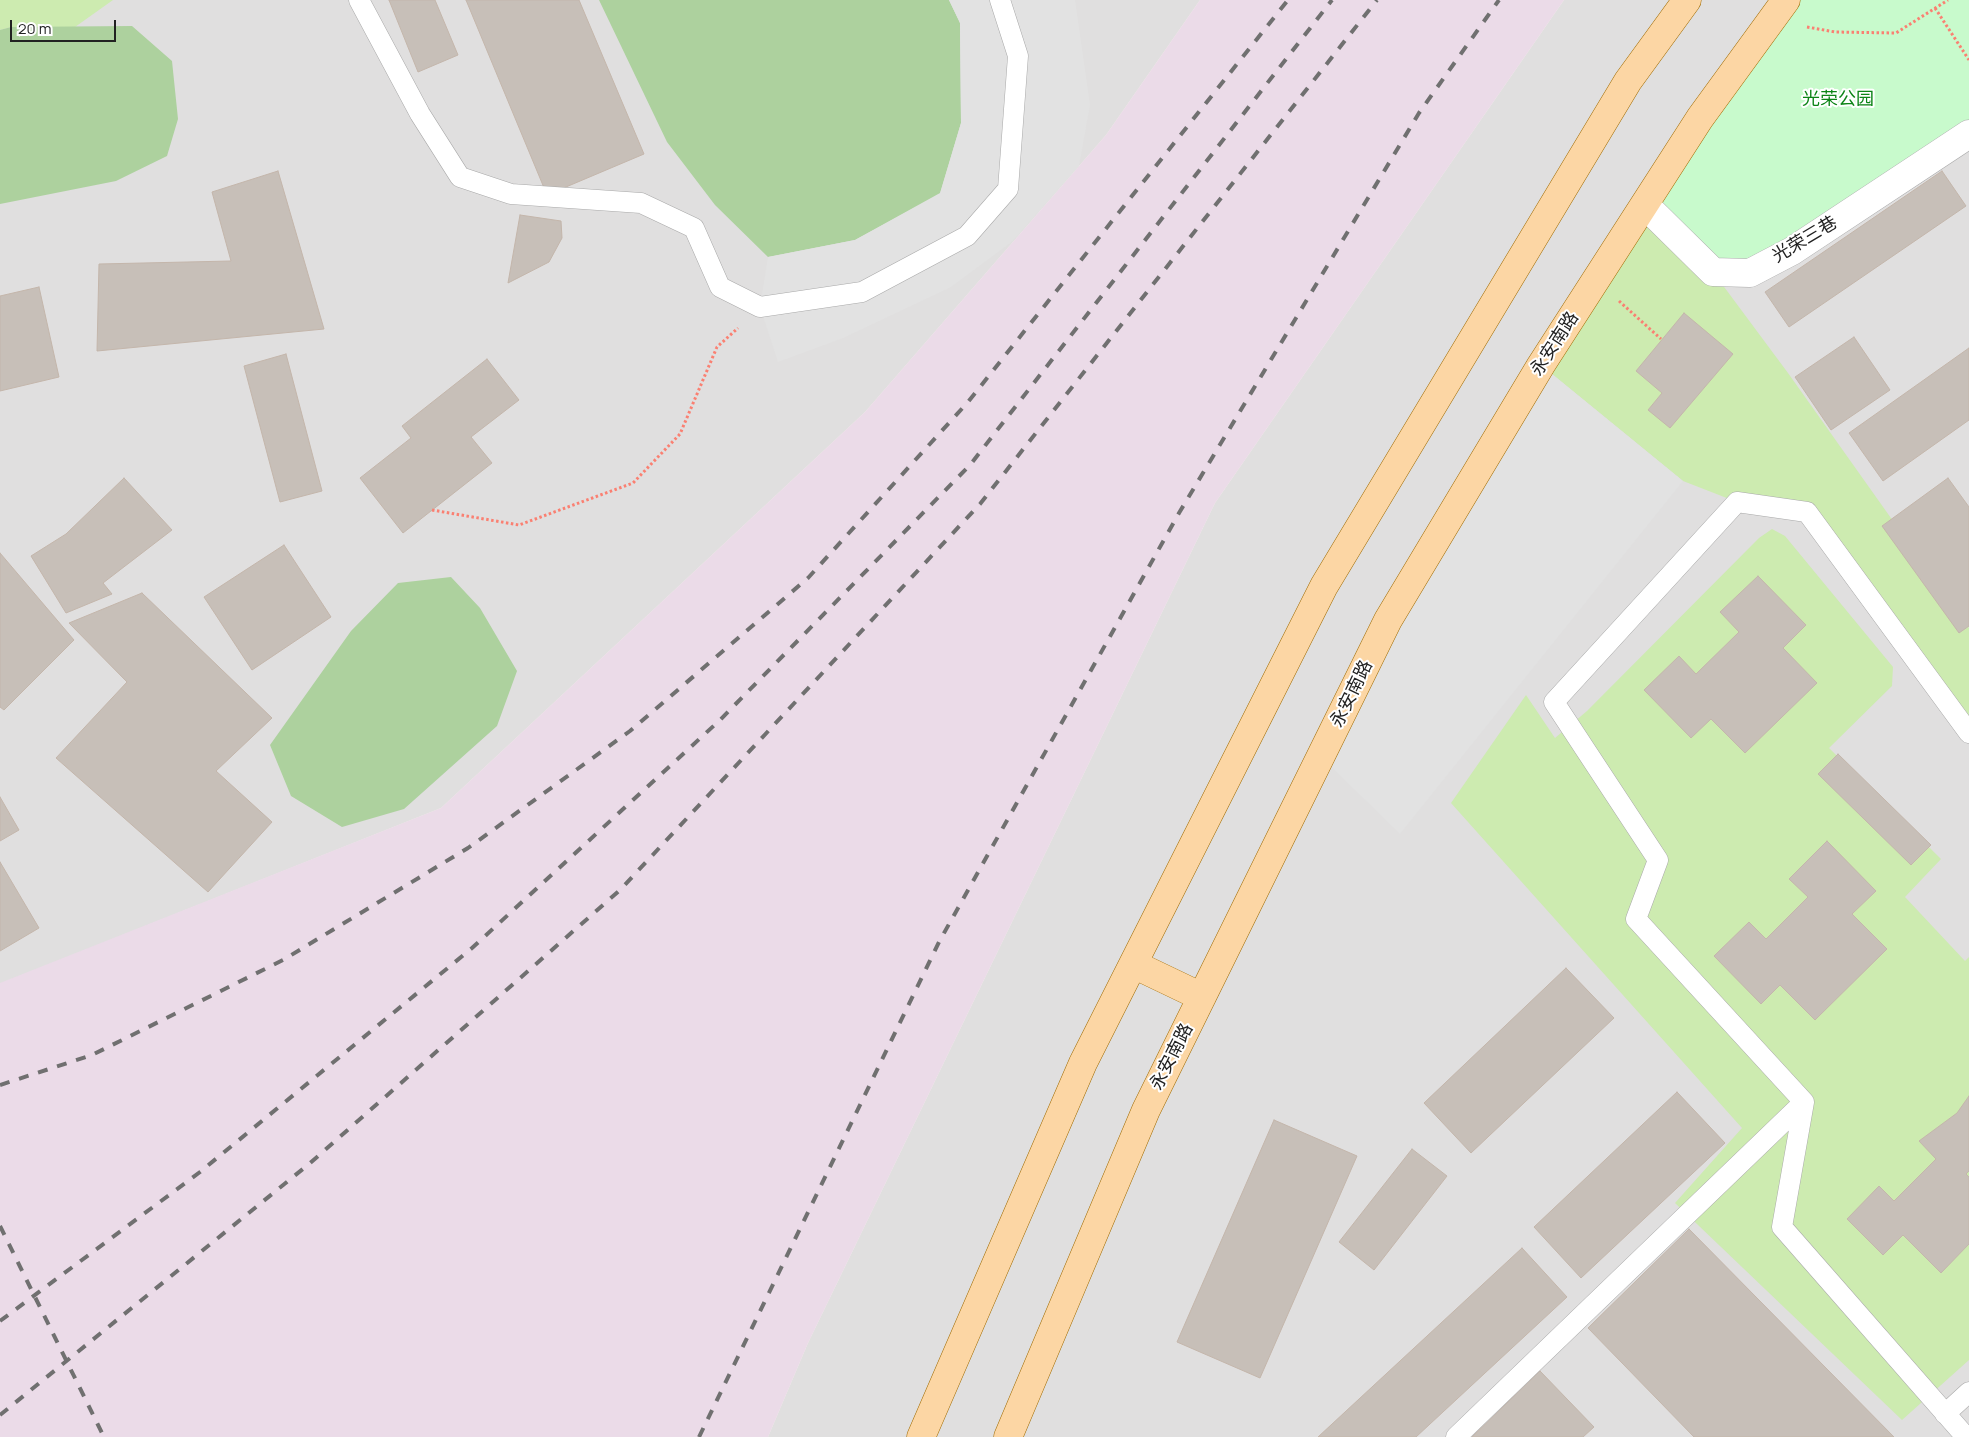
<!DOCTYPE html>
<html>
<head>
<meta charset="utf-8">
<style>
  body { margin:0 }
  #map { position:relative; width:1969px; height:1437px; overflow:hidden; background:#f2efe9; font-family:Manrope,sans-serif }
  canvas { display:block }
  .scale { position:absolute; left:10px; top:20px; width:106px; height:22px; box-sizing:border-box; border:2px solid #222; border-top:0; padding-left:6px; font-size:15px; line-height:18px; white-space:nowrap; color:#222; -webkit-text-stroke:4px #fff; paint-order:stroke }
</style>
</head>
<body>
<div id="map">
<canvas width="1969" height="1437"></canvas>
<div class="scale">20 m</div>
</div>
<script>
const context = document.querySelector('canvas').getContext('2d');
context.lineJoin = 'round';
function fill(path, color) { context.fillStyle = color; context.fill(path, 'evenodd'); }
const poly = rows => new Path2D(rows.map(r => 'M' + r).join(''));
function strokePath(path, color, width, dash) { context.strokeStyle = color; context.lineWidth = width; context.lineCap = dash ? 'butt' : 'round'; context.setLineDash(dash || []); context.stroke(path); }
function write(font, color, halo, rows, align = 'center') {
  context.font = font + ' Manrope,"Noto Sans SC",sans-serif'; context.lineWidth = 4; context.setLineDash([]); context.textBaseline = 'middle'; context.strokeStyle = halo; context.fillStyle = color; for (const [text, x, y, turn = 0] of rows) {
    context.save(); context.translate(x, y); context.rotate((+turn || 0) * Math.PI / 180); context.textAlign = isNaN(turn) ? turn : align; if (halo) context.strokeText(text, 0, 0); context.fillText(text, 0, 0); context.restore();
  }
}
fill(poly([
  [0,0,1200,0,1106,135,865,412,441,808,0,984],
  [1564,0,1969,0,1969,1437,768,1437,808,1343,1215,503]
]), '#e0dfdf');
fill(poly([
  [1200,0,1564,0,1215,503,808,1343,768,1437,0,1437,0,983,441,808,865,412,1106,135]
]), '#ebdbe8');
fill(poly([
  [0,0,113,0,75,27,11,27,0,30],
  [1645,205,1713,272,1788,373,1969,628,1969,733,1807,512,1737,502,1683,481,1541,365],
  [1772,529,1785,536,1893,667,1892,686,1829,748,1941,859,1905,897,1965,961,1969,957,1969,1360,1902,1420,1675,1203,1742,1128,1451,803,1526,695,1555,738,1587,711,1759,538]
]), '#cdebb0');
fill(poly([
  [599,0,949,0,960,23,961,123,940,194,855,240,768,257,715,205,667,142],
  [132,26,172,61,178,119,167,156,116,181,0,204,0,30,11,27],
  [451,577,480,608,517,671,497,726,404,809,342,827,291,796,270,745,351,631,398,583]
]), '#add19e');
fill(poly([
  [1786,0,1969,0,1969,134,1792,251,1713,272,1645,205]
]), '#c8facc');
fill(poly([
  [949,0,1075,0,1090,105,1079,166,1013,241,951,287,843,338,778,362,760,307,768,257,855,240,940,193,961,123,960,23],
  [1541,365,1683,481,1400,834,1321,757]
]), '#e2e2e2');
const building = poly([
  [389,0,435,0,458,55,418,72,389,0],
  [466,0,579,0,644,154,547,195,466,0],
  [278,171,324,329,97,351,99,264,231,261,212,192,278,171],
  [1942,171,1966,206,1789,327,1765,292,1942,171],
  [520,215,561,221,562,238,549,262,508,283,520,215],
  [39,287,59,377,0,391,0,296,39,287],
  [1684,313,1733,354,1670,428,1648,410,1662,393,1636,371,1684,313],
  [1854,337,1890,390,1831,430,1795,377,1854,337],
  [1969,348,1969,420,1883,481,1849,433,1969,348],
  [286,354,322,491,280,502,244,366,286,354],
  [487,359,519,400,471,437,492,463,403,533,360,478,411,438,402,426,487,359],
  [124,478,172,530,103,583,112,594,66,613,31,556,66,534,124,478],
  [1948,478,1969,507,1969,626,1959,633,1882,526,1948,478],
  [284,545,331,617,252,670,204,597,284,545],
  [0,553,74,640,4,710,0,707,0,553],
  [1758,576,1806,625,1783,648,1817,683,1745,753,1711,719,1691,738,1644,690,1679,656,1696,674,1739,632,1720,612,1758,576],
  [142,593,272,718,216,771,272,822,208,892,56,758,127,682,69,623,142,593],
  [1838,754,1931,845,1911,865,1818,774,1838,754],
  [0,797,19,830,0,841,0,797],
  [1827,841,1876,891,1852,914,1887,949,1815,1020,1780,985,1761,1004,1714,956,1749,922,1766,939,1808,897,1789,879,1827,841],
  [0,862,39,928,0,951,0,862],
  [1566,968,1614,1018,1471,1153,1424,1103,1566,968],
  [1677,1092,1725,1143,1581,1278,1534,1227,1677,1092],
  [1969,1096,1969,1171,1966,1174,1969,1177,1969,1244,1941,1273,1903,1235,1883,1255,1847,1219,1879,1186,1894,1201,1936,1159,1919,1141,1957,1113,1969,1096],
  [1274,1120,1357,1156,1260,1378,1177,1342,1274,1120],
  [1412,1149,1447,1176,1374,1270,1339,1242,1412,1149],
  [1689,1229,1894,1437,1694,1437,1588,1328,1689,1229],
  [1522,1248,1567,1297,1416,1437,1318,1437,1522,1248],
  [1540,1371,1594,1427,1583,1437,1472,1437,1540,1371]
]);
fill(building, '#c7bfb8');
strokePath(building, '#c4b6ab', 1);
const service = poly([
  [359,0,420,114,460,177,511,194,641,203,694,228,720,287,760,307,862,292,967,236,1008,189,1018,56,1000,0],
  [1804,1102,1782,1227,1966,1437],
  [1945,1414,1969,1392],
  [1456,1437,1804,1102,1636,919,1658,860,1554,702,1737,502,1807,512,1969,733]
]);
const minor = poly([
  [1645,205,1713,272,1750,273,1792,251,1969,134]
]);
const primary = poly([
  [1133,964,1202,997],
  [921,1437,1083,1063,1324,586,1628,81,1687,0],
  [1008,1437,1146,1110,1388,620,1541,365,1700,118,1786,0]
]);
strokePath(service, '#a9a9a9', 21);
strokePath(minor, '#a9a9a9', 29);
strokePath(primary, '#a06b00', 29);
strokePath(poly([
  [1935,8,1969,60],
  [1807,27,1835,32,1896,33,1948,0],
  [1619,301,1661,339],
  [432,510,519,525,633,483,680,434,717,347,738,328]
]), '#fa8072', 3, [2.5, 2.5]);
strokePath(service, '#fff', 20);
strokePath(minor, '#fff', 28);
strokePath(primary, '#fcd6a4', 28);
strokePath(poly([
  [0,1085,92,1055,283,960,468,848,630,731,808,578,968,402,1288,0],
  [0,1226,104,1437],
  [0,1321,200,1172,472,948,720,720,970,465,1332,0],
  [0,1415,309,1164,620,890,980,504,1377,0],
  [699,1437,939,942,1179,513,1419,113,1499,0]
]), '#707070', 4, [10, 10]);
write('18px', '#0c8416', '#fff', [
  ["光荣公园",1838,100]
]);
write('18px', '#222', '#fff', [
  ["光荣三巷",1805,240,-31],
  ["永安南路",1555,344,-57],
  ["永安南路",1352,694,-64],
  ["永安南路",1172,1057,-63]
]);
</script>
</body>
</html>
